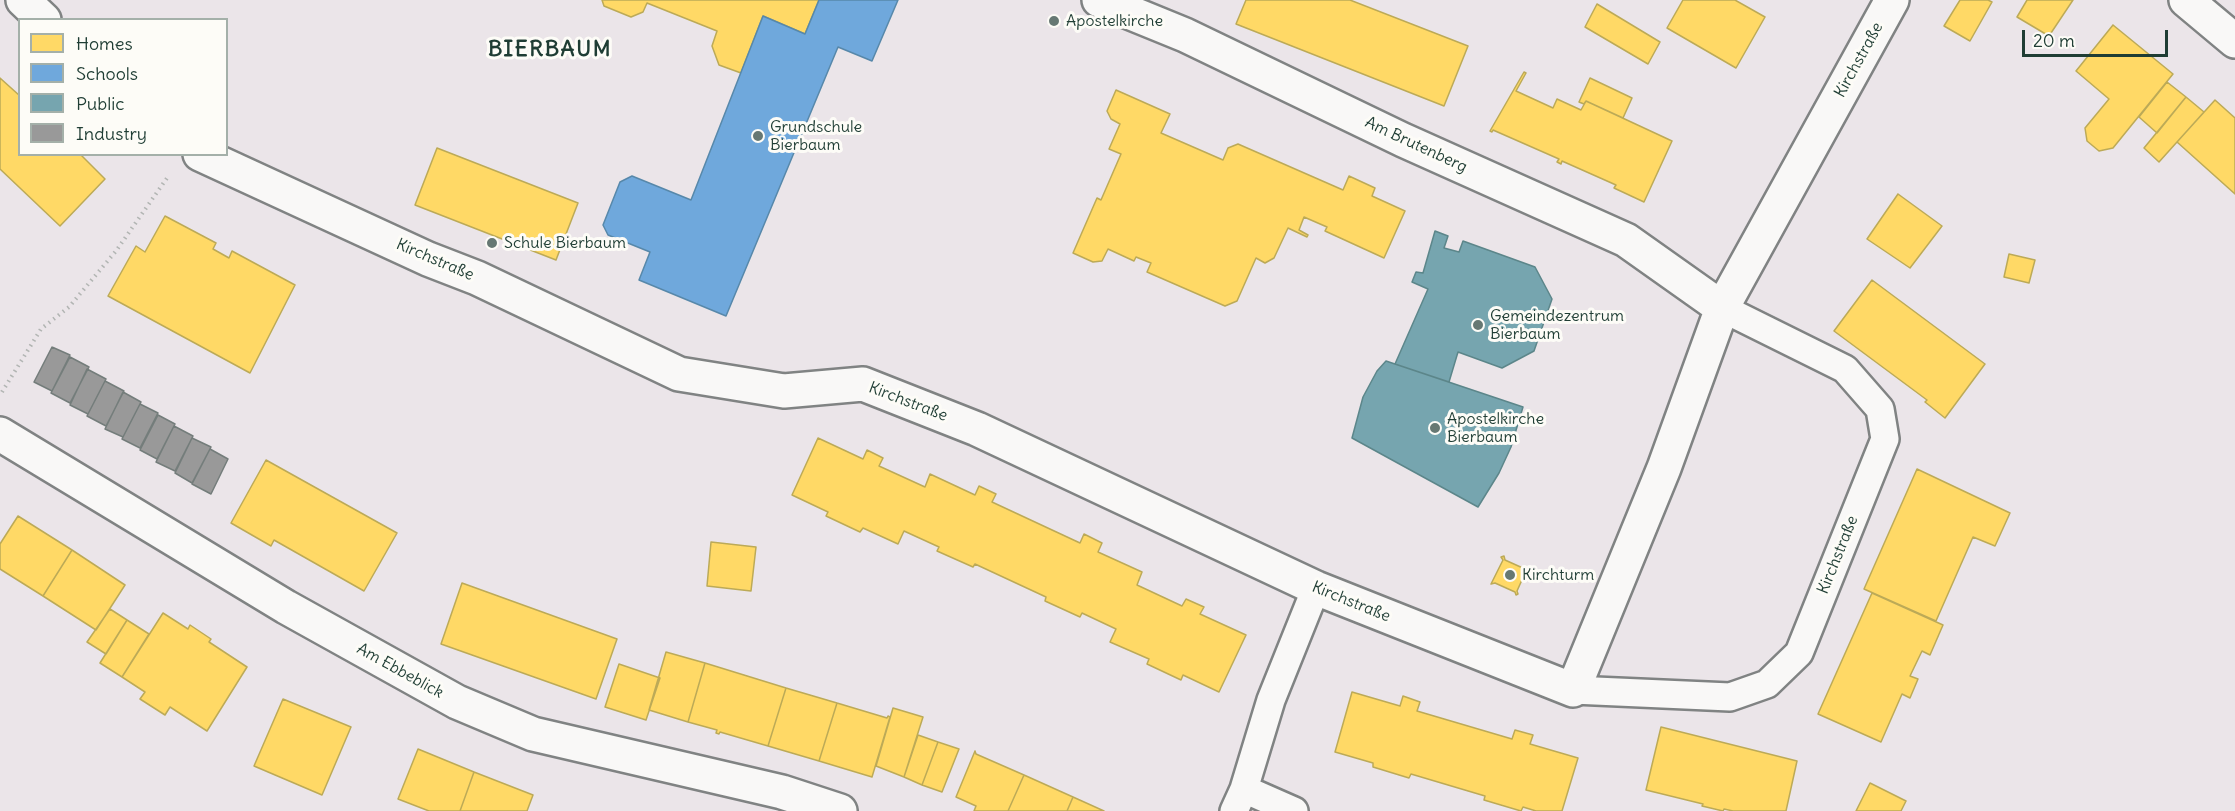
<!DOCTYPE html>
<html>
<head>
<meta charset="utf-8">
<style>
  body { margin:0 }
  #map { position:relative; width:2235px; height:811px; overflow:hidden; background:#ebe5e9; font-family:Delius,sans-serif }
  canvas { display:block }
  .legend { position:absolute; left:18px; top:18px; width:210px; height:138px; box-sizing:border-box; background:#fdfcf7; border:2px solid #a4b0a9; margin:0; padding:8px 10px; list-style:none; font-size:18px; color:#1f3d34 }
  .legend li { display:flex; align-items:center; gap:12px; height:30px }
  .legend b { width:30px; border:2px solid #a4b0a9 }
  .scale { position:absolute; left:2022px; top:30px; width:146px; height:27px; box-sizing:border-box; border:3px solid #1f3d34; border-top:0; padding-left:8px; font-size:18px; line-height:21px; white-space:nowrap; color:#1f3d34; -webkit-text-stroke:4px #fdfcf7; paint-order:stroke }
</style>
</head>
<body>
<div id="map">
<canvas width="2235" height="811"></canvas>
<ul class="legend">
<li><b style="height:16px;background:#ffd966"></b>Homes</li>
<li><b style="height:16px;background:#6fa8dc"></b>Schools</li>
<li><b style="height:16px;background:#76a5af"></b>Public</li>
<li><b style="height:16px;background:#999"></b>Industry</li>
</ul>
<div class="scale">20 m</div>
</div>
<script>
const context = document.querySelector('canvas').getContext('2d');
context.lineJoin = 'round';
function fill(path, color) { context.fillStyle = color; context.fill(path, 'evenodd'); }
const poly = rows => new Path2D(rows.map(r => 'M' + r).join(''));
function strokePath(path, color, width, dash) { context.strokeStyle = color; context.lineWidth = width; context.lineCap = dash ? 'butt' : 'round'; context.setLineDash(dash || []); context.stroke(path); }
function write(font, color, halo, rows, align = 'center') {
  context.font = font + ' Delius,sans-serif'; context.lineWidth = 6; context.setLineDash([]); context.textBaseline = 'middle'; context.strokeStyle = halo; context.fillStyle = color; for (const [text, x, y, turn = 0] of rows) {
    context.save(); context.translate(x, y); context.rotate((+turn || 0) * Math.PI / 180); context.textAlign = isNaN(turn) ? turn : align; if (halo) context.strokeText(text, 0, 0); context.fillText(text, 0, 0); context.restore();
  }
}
const homes = poly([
  [602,0,819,0,805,34,763,16,741,73,719,65,712,46,717,31,647,3,643,12,631,17,604,6,602,0],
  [1246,0,1350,0,1468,46,1444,106,1236,24,1246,0],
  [1683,0,1735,0,1765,17,1736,68,1667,28,1683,0],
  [1960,0,1988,0,1992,2,1970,41,1944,26,1960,0],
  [2027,0,2073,0,2049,36,2017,17,2027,0],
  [1597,4,1660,42,1648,64,1585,27,1597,4],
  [2113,25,2173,74,2113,148,2099,151,2087,141,2085,128,2109,99,2076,71,2113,25],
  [1524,72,1526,73,1516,91,1553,108,1557,99,1581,110,1586,101,1672,141,1644,202,1614,188,1616,185,1562,161,1561,164,1557,162,1559,159,1493,130,1492,132,1490,131,1524,72],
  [0,78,20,96,20,154,80,154,105,179,60,226,0,169,0,78],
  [1590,78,1632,98,1623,118,1586,101,1584,104,1579,102,1590,78],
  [2167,82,2186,97,2157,133,2139,117,2167,82],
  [1116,90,1170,114,1161,133,1223,160,1228,148,1238,144,1343,190,1349,176,1375,188,1372,196,1405,211,1384,258,1325,231,1327,227,1304,217,1299,230,1308,235,1307,237,1288,228,1274,258,1265,263,1256,258,1237,301,1225,306,1147,272,1151,263,1136,257,1134,261,1108,249,1102,261,1093,262,1073,253,1097,198,1101,200,1121,154,1109,149,1120,124,1111,119,1107,111,1116,90],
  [2186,97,2204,112,2159,162,2144,148,2186,97],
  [2215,100,2235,118,2235,194,2177,142,2215,100],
  [437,148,578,203,556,260,415,205,437,148],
  [1898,194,1942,226,1910,268,1867,239,1898,194],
  [165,216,216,243,213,249,229,258,232,251,295,285,250,373,108,296,136,246,145,252,165,216],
  [2009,254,2035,260,2029,283,2004,277,2009,254],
  [1872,280,1985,364,1945,418,1925,402,1927,400,1834,331,1872,280],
  [818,438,863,459,867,450,883,458,879,466,925,487,930,474,975,495,979,486,996,494,992,502,1080,543,1084,534,1102,543,1098,552,1142,572,1137,585,1182,606,1186,599,1204,607,1200,614,1246,635,1219,692,1183,675,1181,680,1147,664,1149,659,1110,642,1116,629,1082,613,1080,617,1045,601,1046,597,975,564,973,567,937,551,939,547,904,531,898,544,863,528,860,532,826,516,828,512,792,495,818,438],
  [266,460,397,533,364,591,274,540,271,546,231,523,266,460],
  [1917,469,2010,513,1995,546,1973,537,1936,621,1864,589,1917,469],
  [18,516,72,550,43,596,0,569,0,544,18,516],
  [711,542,756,547,751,591,707,586,711,542],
  [72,550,125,585,96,630,43,596,72,550],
  [1504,556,1505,560,1525,569,1529,568,1529,570,1526,571,1517,591,1518,594,1516,595,1515,592,1495,583,1491,584,1503,560,1501,557,1504,556],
  [462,583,617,639,596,699,441,644,462,583],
  [1872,593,1943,625,1930,655,1922,651,1910,676,1918,679,1910,698,1902,694,1881,742,1818,714,1872,593],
  [110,609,127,620,106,654,87,642,110,609],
  [163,613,188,629,190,625,211,639,209,642,247,667,207,731,170,707,165,715,140,699,145,692,122,677,163,613],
  [127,620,149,634,122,677,100,663,127,620],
  [666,652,705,663,688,722,649,710,666,652],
  [705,663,786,688,768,746,720,732,719,734,716,733,717,730,688,722,705,663],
  [619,664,660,678,646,720,605,707,619,664],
  [786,688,837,703,819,761,768,746,786,688],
  [1352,692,1400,706,1403,696,1420,702,1417,711,1512,739,1515,730,1533,735,1530,744,1578,758,1562,811,1536,811,1523,807,1521,811,1484,800,1485,796,1411,774,1409,778,1373,767,1373,763,1335,752,1352,692],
  [283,699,351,727,322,795,254,766,283,699],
  [837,703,887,718,888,716,890,717,872,777,819,761,837,703],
  [893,708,923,717,904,777,876,766,893,708],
  [1661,727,1797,761,1786,811,1733,811,1724,809,1723,811,1702,806,1703,804,1646,790,1661,727],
  [918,735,938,742,922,785,904,777,918,735],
  [938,742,959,749,942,792,922,785,938,742],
  [418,749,474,772,460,811,429,811,398,799,418,749],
  [975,751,976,754,1024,775,1008,811,974,811,976,806,956,797,975,751],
  [474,772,533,795,527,811,460,811,474,772],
  [1024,775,1073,797,1067,811,1008,811,1024,775],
  [1870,783,1906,801,1901,811,1856,811,1870,783],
  [1073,797,1104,811,1067,811,1073,797]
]);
fill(homes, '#ffd966');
strokePath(homes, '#bcaa57', 1.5);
const schools = poly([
  [819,0,898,0,872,61,838,47,726,316,639,280,650,252,608,235,603,225,620,182,632,176,691,200,763,16,805,34,819,0]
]);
fill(schools, '#6fa8dc');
strokePath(schools, '#5788aa', 1.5);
const public = poly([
  [1435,231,1448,236,1444,248,1459,252,1463,241,1535,267,1552,299,1534,351,1502,368,1458,352,1449,382,1395,364,1428,289,1412,282,1416,272,1423,273,1435,231],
  [1386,361,1523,407,1511,447,1499,473,1478,507,1352,438,1363,397,1377,371,1386,361]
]);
fill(public, '#76a5af');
strokePath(public, '#5c868a', 1.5);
const industry = poly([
  [52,347,70,355,52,391,34,382,52,347],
  [70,357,89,367,70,403,51,393,70,357],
  [87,369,106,379,88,414,70,405,87,369],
  [105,381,124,391,106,426,87,416,105,381],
  [123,392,141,402,123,437,105,429,123,392],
  [140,404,158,413,140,448,122,439,140,404],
  [158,415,175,424,157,459,140,450,158,415],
  [174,426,193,436,175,471,156,462,174,426],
  [192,438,211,447,192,483,175,473,192,438],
  [210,449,228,459,211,494,192,484,210,449]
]);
fill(industry, '#999');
strokePath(industry, '#747d7b', 1.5);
const service = poly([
  [1573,690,1730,697,1767,684,1799,653,1885,439,1880,409,1845,369,1722,308],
  [1244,789,1294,811],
  [1234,811,1244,789,1271,700,1316,588]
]);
const minor = poly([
  [23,0,44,20],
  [1099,0,1185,35,1403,140,1626,240,1722,308],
  [2186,0,2235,41],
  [200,154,428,259,477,278,679,374,784,391,863,384,977,429,1316,588,1573,690,1664,468,1722,308,1892,0],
  [0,434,286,607,457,702,533,734,782,792,840,811]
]);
strokePath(service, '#808383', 32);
strokePath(minor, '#808383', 38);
strokePath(poly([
  [2,392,41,329,69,307,116,251,167,178]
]), '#b2b5b3', 4, [1.5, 4.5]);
strokePath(service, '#f9f8f7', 27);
strokePath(minor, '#f9f8f7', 33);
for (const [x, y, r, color] of [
  [1054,21,6,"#667873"],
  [758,136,6,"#667873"],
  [492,243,6,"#667873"],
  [1478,325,6,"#667873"],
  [1435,428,6,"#667873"],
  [1510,575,6,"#667873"]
]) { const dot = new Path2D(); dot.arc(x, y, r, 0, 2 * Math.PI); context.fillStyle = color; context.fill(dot); strokePath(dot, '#fdfcf7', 2); }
write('16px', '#1f3d34', '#fdfcf7', [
  ["Apostelkirche",1066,21],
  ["Grundschule",770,127],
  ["Bierbaum",770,145],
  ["Schule Bierbaum",504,243],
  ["Gemeindezentrum",1490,316],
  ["Bierbaum",1490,334],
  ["Apostelkirche",1447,419],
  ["Bierbaum",1447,437],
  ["Kirchturm",1522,575]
], 'left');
write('16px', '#1f3d34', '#fdfcf7', [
  ["Kirchstraße",1859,60,-61],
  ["Am Brutenberg",1416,145,25],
  ["Kirchstraße",435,260,23],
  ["Kirchstraße",908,402,21],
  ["Kirchstraße",1838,555,-68],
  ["Kirchstraße",1351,602,22],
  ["Am Ebbeblick",400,671,29]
]);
context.letterSpacing = '1.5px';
write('bold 22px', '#1f3d34', '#fdfcf7', [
  ["BIERBAUM",550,50]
]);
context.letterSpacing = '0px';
</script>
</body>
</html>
